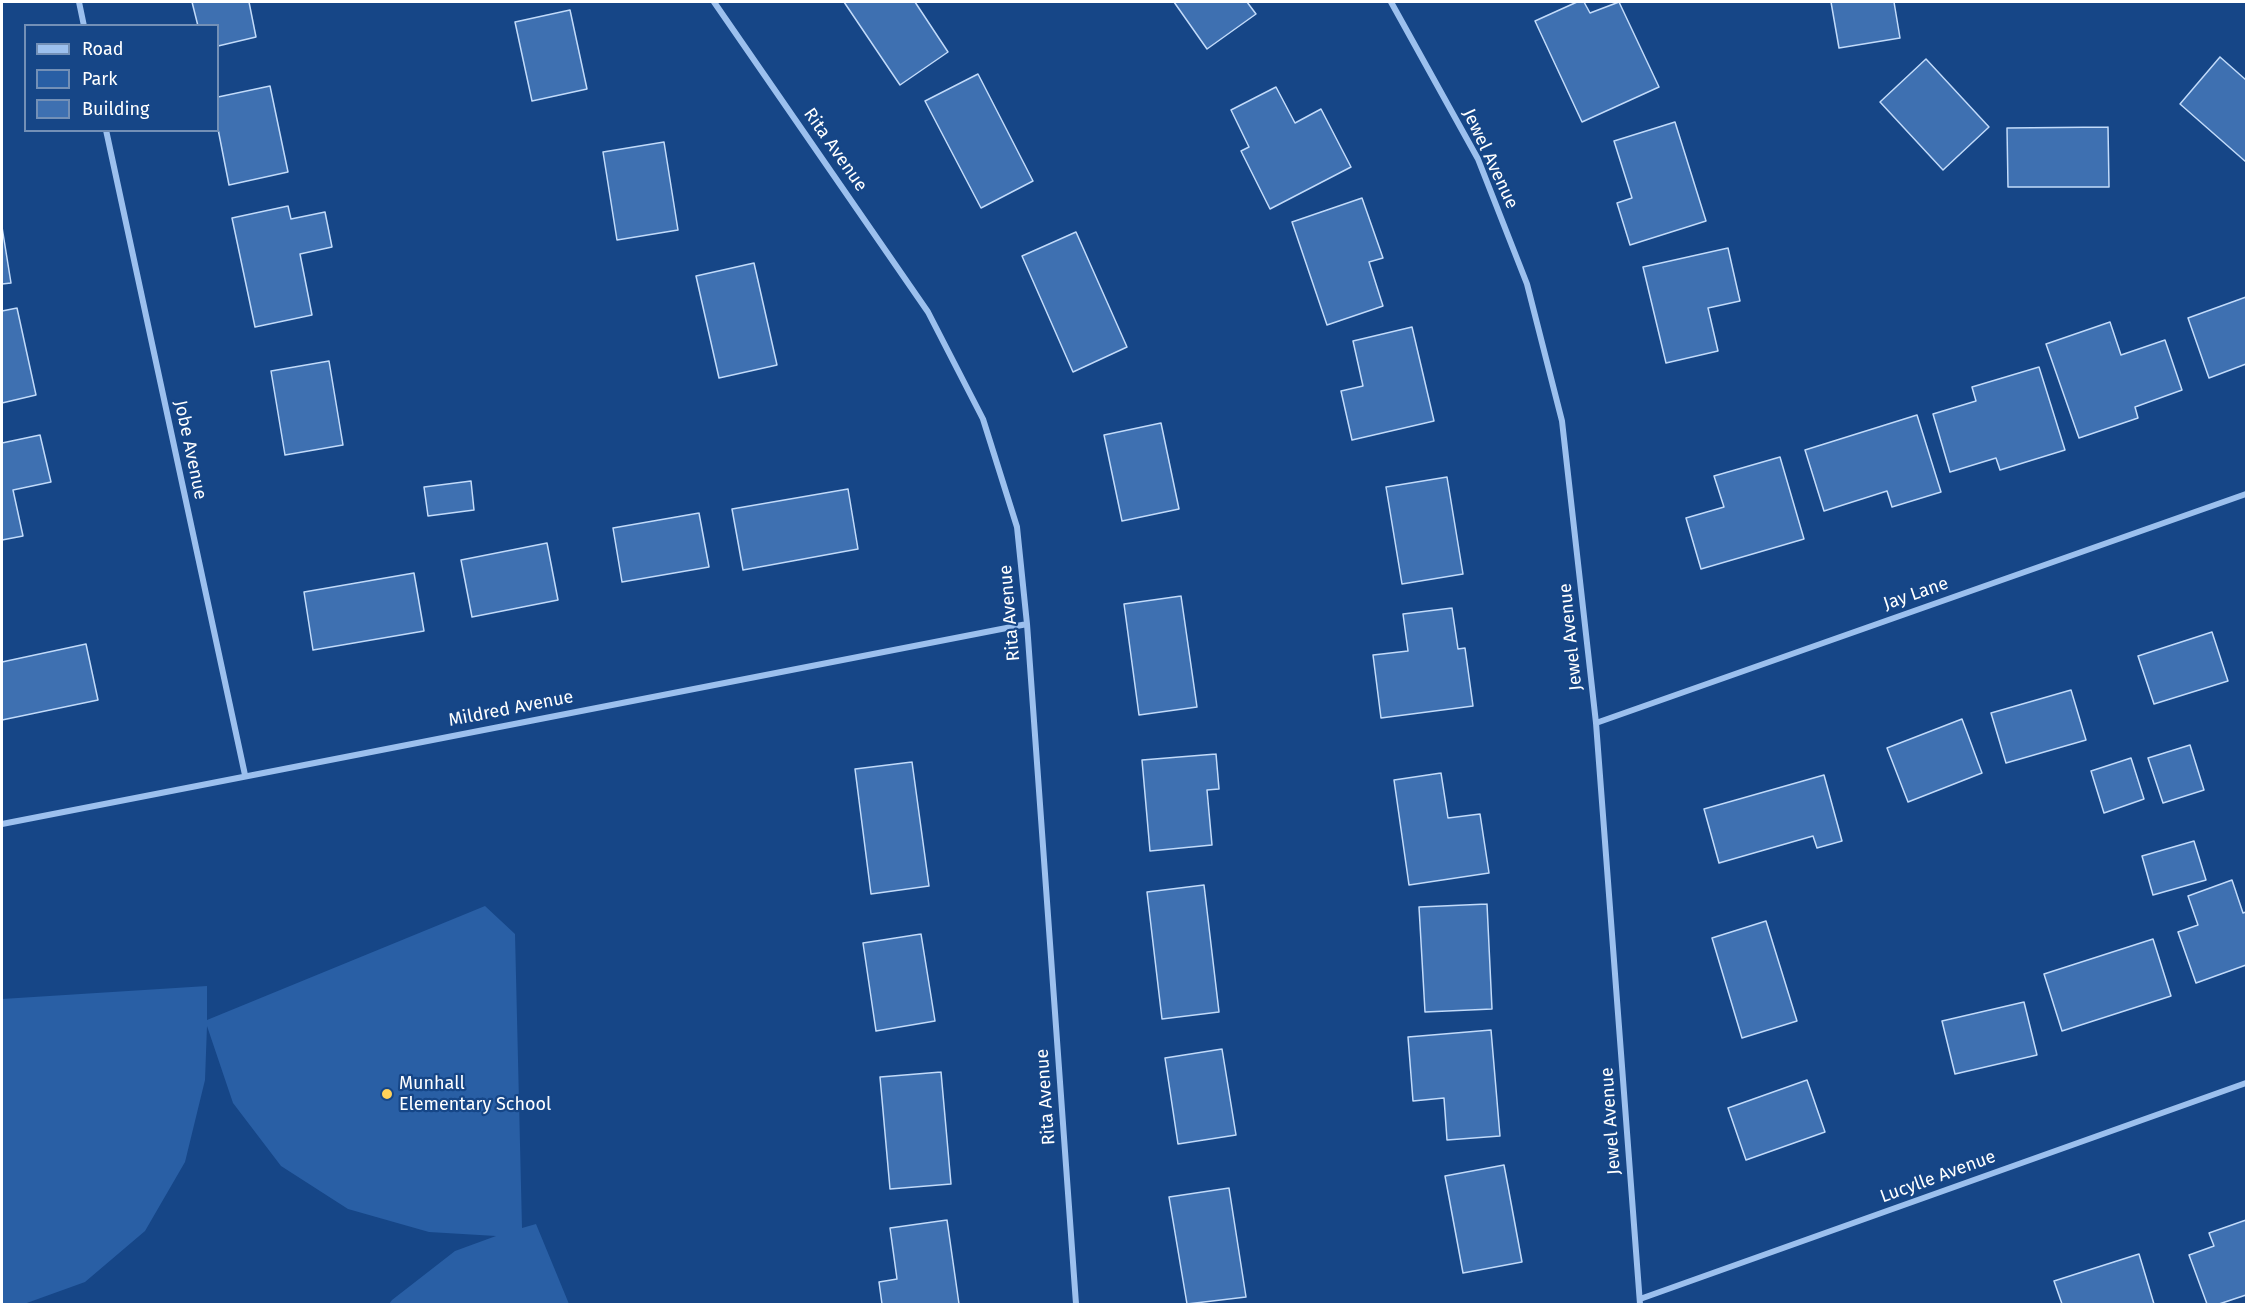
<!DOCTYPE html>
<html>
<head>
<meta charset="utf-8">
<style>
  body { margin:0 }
  #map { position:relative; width:2248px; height:1306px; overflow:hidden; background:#164687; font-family:"Fira Sans",sans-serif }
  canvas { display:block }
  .frame { position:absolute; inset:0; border:3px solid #fff; pointer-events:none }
  .legend { position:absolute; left:24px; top:24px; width:195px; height:108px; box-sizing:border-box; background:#164687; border:2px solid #7390b7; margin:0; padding:8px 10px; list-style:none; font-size:18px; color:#fff }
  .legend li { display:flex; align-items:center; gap:12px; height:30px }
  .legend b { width:30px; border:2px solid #7390b7 }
</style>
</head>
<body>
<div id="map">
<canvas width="2248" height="1306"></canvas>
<div class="frame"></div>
<ul class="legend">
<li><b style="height:8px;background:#9cc0ee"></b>Road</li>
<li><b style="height:16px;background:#295fa5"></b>Park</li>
<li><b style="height:16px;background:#3e70b1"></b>Building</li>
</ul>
</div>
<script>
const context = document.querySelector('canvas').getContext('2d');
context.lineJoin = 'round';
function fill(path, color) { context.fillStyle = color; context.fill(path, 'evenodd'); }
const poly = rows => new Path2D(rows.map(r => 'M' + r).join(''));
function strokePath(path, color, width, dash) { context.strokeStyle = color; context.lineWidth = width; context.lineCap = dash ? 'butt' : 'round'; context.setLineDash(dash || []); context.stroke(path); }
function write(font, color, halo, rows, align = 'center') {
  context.font = font + ' "Fira Sans",sans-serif'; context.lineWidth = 4.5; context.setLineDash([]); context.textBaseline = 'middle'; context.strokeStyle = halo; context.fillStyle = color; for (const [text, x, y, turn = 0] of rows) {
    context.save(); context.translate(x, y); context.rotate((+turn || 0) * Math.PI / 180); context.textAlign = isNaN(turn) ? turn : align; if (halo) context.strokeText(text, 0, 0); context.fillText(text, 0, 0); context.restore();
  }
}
fill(poly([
  [485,906,515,934,522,1228,536,1224,569,1304,389,1304,392,1300,455,1251,496,1236,429,1232,348,1209,281,1166,233,1103,207,1026,205,1080,185,1162,145,1231,85,1282,24,1304,2,1304,2,999,207,986,207,1020]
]), '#295fa5');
const building = poly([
  [192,2,249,2,256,37,218,46,218,26,198,26,192,2],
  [844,2,915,2,948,52,900,85,844,2],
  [1174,2,1247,2,1256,14,1207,49,1174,2],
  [1577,2,1584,2,1590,13,1619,2,1659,87,1582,122,1535,21,1577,2],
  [1831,2,1894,2,1900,38,1839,48,1831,2],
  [570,10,587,89,532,101,515,22,570,10],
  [2220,57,2246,80,2246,162,2180,104,2220,57],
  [1926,59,1989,127,1943,170,1880,102,1926,59],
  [978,74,1033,181,981,208,925,101,978,74],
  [270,86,288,172,229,185,218,129,218,97,270,86],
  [1276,87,1295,123,1321,109,1351,167,1270,209,1241,151,1249,147,1231,110,1276,87],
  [1675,122,1706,221,1630,245,1617,203,1632,198,1614,141,1675,122],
  [2108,127,2109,187,2008,187,2007,128,2108,127],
  [664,142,678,230,617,240,603,152,664,142],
  [1362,198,1383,258,1369,262,1383,306,1327,325,1292,222,1362,198],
  [288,206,291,219,325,212,332,247,300,254,312,315,255,327,232,218,288,206],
  [2,227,11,283,2,284,2,227],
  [1076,232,1127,347,1073,372,1022,256,1076,232],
  [1728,248,1740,301,1708,308,1718,351,1666,363,1643,267,1728,248],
  [754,263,777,365,719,378,696,276,754,263],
  [2246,297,2246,364,2209,378,2188,318,2246,297],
  [17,308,36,395,2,403,2,311,17,308],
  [2110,322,2121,355,2165,340,2182,390,2135,407,2138,418,2079,438,2046,344,2110,322],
  [1412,327,1434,421,1352,440,1341,391,1363,386,1353,341,1412,327],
  [329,361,343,445,285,455,271,371,329,361],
  [2039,367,2065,450,2000,470,1996,458,1950,472,1933,414,1976,401,1972,387,2039,367],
  [1917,415,1941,492,1892,507,1887,491,1824,511,1805,450,1917,415],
  [1161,423,1179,509,1122,521,1104,435,1161,423],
  [40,435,51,482,13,490,23,536,2,540,2,443,40,435],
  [1780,457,1804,539,1701,569,1686,518,1724,507,1714,476,1780,457],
  [1447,477,1463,574,1402,584,1386,487,1447,477],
  [471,481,474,510,428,516,424,487,471,481],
  [848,489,858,549,743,570,732,509,848,489],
  [699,513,709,567,622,582,613,528,699,513],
  [547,543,558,600,472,617,461,560,547,543],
  [414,573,424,631,313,650,304,592,414,573],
  [1181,596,1197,707,1139,715,1124,604,1181,596],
  [1452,608,1458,649,1465,648,1473,706,1381,718,1373,655,1408,651,1403,614,1452,608],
  [2212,632,2228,681,2154,704,2138,656,2212,632],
  [86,644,98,700,2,720,2,662,86,644],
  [2071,690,2086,740,2006,763,1991,713,2071,690],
  [1962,719,1982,773,1908,802,1887,748,1962,719],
  [2190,745,2204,790,2163,803,2148,758,2190,745],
  [1216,754,1219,789,1207,790,1212,845,1150,851,1142,760,1216,754],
  [2131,758,2144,799,2104,813,2091,771,2131,758],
  [912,762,929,886,871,894,855,769,912,762],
  [1441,773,1448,818,1480,814,1489,873,1409,885,1394,780,1441,773],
  [1824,775,1842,841,1817,848,1813,836,1719,863,1704,809,1824,775],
  [2194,841,2206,880,2153,895,2142,856,2194,841],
  [2232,880,2243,913,2246,912,2246,965,2196,983,2178,932,2198,925,2188,896,2232,880],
  [1204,885,1219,1012,1162,1019,1147,892,1204,885],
  [1487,904,1492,1009,1425,1012,1419,907,1487,904],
  [1766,921,1797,1021,1742,1038,1712,938,1766,921],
  [921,934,935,1021,876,1031,863,943,921,934],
  [2153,939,2171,996,2062,1031,2044,974,2153,939],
  [2024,1002,2037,1055,1955,1074,1942,1021,2024,1002],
  [1491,1030,1500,1136,1447,1140,1444,1098,1413,1101,1408,1037,1491,1030],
  [1222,1049,1236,1135,1178,1144,1165,1058,1222,1049],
  [941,1072,951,1184,890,1189,880,1077,941,1072],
  [1807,1080,1825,1132,1746,1160,1728,1108,1807,1080],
  [1504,1165,1522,1262,1463,1273,1445,1176,1504,1165],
  [1229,1188,1246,1297,1187,1304,1169,1197,1229,1188],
  [947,1220,959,1304,882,1304,879,1282,897,1279,890,1228,947,1220],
  [2246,1220,2246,1295,2219,1304,2207,1304,2189,1255,2214,1246,2209,1233,2246,1220],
  [2139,1254,2154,1304,2062,1304,2054,1281,2139,1254]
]);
fill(building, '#3e70b1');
strokePath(building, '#c2dbfa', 1.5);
strokePath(poly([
  [79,2,84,26],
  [714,2,928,312,983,419,1017,527,1027,624,1076,1304],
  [1391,2,1478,159,1527,284,1562,421,1596,723,1640,1304],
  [106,130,245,775],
  [1596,723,2246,494],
  [2,824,1027,624],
  [1640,1299,2246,1083]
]), '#9cc0ee', 6);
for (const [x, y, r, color] of [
  [387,1094,6,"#ffd159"]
]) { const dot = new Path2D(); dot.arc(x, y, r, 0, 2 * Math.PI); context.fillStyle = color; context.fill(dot); strokePath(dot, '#164687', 2); }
write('18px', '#fff', '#164687', [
  ["Rita Avenue",835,150,55],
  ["Jewel Avenue",1490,159,65],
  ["Jobe Avenue",190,450,78],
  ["Jay Lane",1916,594,-19],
  ["Rita Avenue",1010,613,-95],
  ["Jewel Avenue",1571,637,-96],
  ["Mildred Avenue",511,709,-11],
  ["Rita Avenue",1046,1097,-94],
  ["Jewel Avenue",1611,1121,-94],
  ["Lucylle Avenue",1938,1177,-20]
]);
write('18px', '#fff', '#164687', [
  ["Munhall",399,1084],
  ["Elementary School",399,1105]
], 'left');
</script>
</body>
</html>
